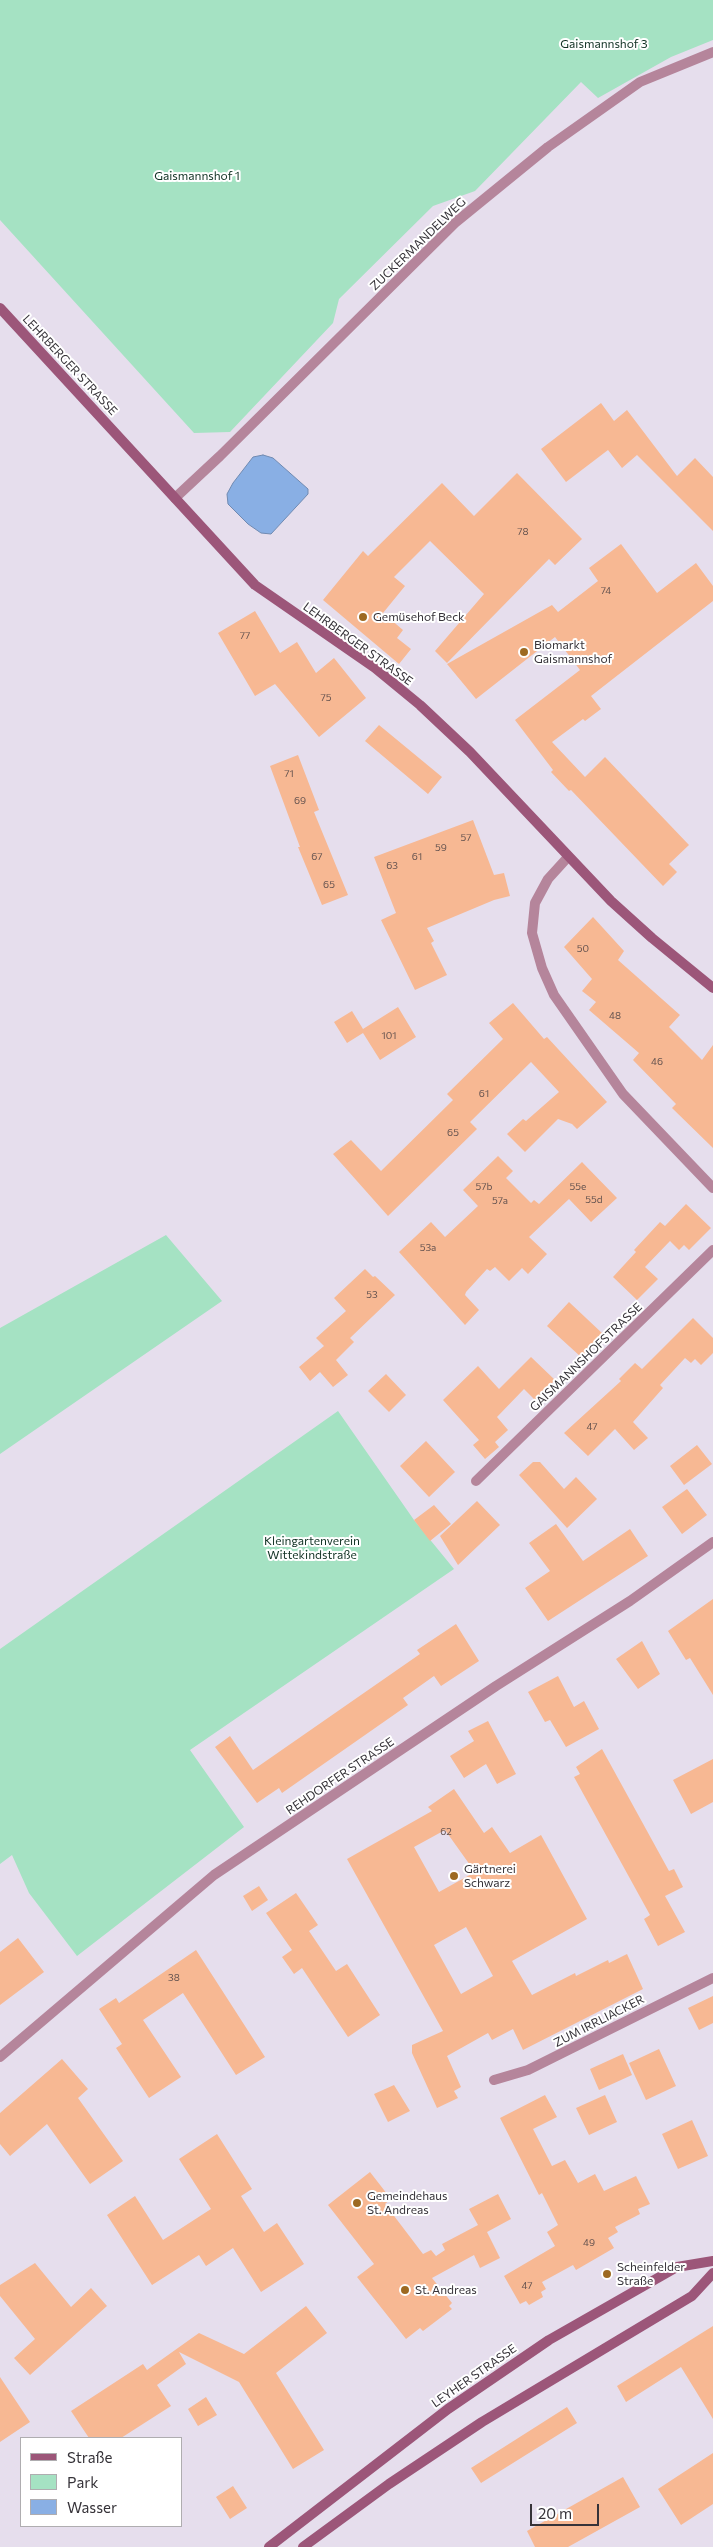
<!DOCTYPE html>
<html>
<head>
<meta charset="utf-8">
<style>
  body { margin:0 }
  #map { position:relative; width:713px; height:2547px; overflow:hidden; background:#e6deed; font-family:Commissioner,sans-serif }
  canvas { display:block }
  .legend { position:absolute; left:20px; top:2437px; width:162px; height:90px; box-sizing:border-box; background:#fff; border:1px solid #afadb0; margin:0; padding:6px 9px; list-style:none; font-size:15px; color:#363339 }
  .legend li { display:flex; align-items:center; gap:10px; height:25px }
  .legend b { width:25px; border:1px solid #afadb0 }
  .scale { position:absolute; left:530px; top:2504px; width:69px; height:22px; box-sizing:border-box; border:2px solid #363339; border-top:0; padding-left:6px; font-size:15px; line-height:18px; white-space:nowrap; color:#363339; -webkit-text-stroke:4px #fff; paint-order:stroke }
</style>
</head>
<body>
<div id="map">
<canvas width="713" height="2547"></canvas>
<ul class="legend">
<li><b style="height:6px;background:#9c5679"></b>Straße</li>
<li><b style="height:14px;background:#a5e2c3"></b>Park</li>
<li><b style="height:14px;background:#89afe4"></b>Wasser</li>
</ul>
<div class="scale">20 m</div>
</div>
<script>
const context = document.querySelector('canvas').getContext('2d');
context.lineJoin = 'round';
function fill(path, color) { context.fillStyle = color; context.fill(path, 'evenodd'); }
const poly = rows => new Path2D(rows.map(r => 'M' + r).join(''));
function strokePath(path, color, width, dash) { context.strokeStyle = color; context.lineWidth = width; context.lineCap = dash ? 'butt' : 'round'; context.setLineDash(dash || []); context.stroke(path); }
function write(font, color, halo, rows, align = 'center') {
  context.font = font + ' Commissioner,sans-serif'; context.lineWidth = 4; context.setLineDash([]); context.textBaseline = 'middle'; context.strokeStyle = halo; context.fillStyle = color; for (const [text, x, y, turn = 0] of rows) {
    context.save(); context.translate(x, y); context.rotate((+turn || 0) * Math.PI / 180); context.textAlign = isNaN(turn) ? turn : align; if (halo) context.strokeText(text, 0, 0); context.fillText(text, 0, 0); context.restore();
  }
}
fill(poly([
  [0,0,713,0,713,40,671,57,598,98,581,82,475,191,433,206,339,299,333,323,230,432,194,433,0,220],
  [166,1235,222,1301,0,1454,0,1328],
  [338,1411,414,1520,454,1569,190,1750,244,1827,77,1956,29,1893,12,1855,0,1864,0,1649]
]), '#a5e2c3');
const water = poly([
  [263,455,273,458,308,489,308,494,271,534,261,533,248,524,228,504,227,494,233,483,253,457,263,455]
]);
fill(water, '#89afe4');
strokePath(water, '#708ab1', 1);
fill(poly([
  [601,403,614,421,627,410,677,476,695,458,713,477,713,531,637,455,622,468,608,450,566,482,541,449],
  [517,473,582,539,555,565,549,559,447,663,435,651,484,594,430,541,394,577,405,586,383,613,403,630,397,638,411,649,399,664,323,600,363,551,368,556,442,483,474,516],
  [621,544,657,593,696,563,713,586,713,601,591,696,601,709,585,721,583,719,552,742,585,777,605,757,689,845,669,864,677,872,663,886,571,790,569,791,551,772,553,770,515,720,580,670,555,637,476,699,447,664,552,605,558,612,598,581,589,568],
  [255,611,280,653,297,642,316,673,334,658,366,698,319,737,275,684,255,696,218,633],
  [379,725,442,777,428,794,365,741],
  [298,755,319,810,314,812,348,895,322,905,298,847,300,847,270,766],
  [473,820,494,875,504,873,510,896,494,900,427,928,434,941,431,943,447,975,415,990,381,920,396,913,374,857],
  [593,917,624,951,618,960,680,1015,669,1027,702,1060,713,1045,713,1148,672,1108,676,1104,633,1060,639,1053,589,1010,596,1002,582,991,592,979,564,947],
  [513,1003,544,1039,547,1037,607,1102,577,1129,572,1124,558,1119,525,1152,507,1134,523,1119,526,1121,559,1092,531,1062,470,1122,477,1129,388,1216,333,1154,351,1140,381,1171,453,1100,447,1094,503,1039,489,1023],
  [398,1007,416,1037,380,1060,363,1033,347,1043,334,1022,352,1011,363,1029],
  [498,1156,513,1171,506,1178,531,1203,534,1200,539,1204,582,1162,617,1198,591,1222,569,1199,529,1237,547,1254,528,1274,522,1268,509,1281,495,1267,490,1271,487,1269,466,1292,465,1295,479,1310,465,1325,399,1252,431,1222,445,1237,478,1206,463,1190],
  [686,1204,711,1228,689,1250,684,1245,679,1250,670,1241,645,1267,658,1279,637,1300,613,1277,636,1252,634,1250,660,1222,665,1226],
  [365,1269,373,1277,375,1276,395,1295,350,1338,354,1342,336,1360,348,1375,333,1387,320,1372,310,1381,299,1367,324,1346,316,1338,346,1311,334,1298],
  [569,1302,603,1334,581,1357,547,1326],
  [693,1318,713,1338,713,1353,701,1365,695,1359,691,1363,685,1358,660,1385,663,1388,633,1422,648,1438,634,1450,615,1429,588,1456,564,1433,621,1381,619,1379,635,1363,642,1369],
  [531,1357,555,1380,535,1400,524,1389,497,1417,508,1430,495,1442,499,1447,485,1459,473,1445,479,1440,443,1400,478,1366,499,1389],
  [386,1374,406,1395,389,1412,368,1391],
  [426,1441,455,1472,429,1497,400,1466],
  [697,1445,712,1464,684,1485,670,1466],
  [533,1462,540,1462,564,1489,576,1477,597,1499,567,1528,519,1475],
  [687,1489,707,1515,682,1534,662,1507],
  [477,1501,500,1525,458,1565,440,1536],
  [434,1505,451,1524,430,1541,414,1520],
  [556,1524,583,1561,630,1529,648,1556,548,1621,525,1588,550,1571,529,1543],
  [713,1599,713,1695,690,1658,686,1660,668,1631],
  [456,1624,479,1661,441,1686,434,1676,403,1698,408,1705,282,1793,279,1788,257,1803,215,1747,230,1736,253,1770,420,1654,417,1650],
  [642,1641,660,1674,638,1689,616,1659],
  [558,1676,574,1707,584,1701,599,1729,566,1747,550,1720,545,1722,528,1692],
  [488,1721,516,1774,497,1784,486,1764,464,1778,450,1756,474,1741,468,1731],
  [602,1749,669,1871,674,1869,683,1887,665,1896,685,1932,658,1946,644,1919,650,1915,574,1777,580,1774,576,1767],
  [713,1759,713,1802,691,1814,673,1780],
  [454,1789,484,1833,492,1827,510,1853,541,1835,587,1919,512,1961,532,1995,575,1973,576,1976,608,1960,609,1963,627,1954,643,1989,523,2050,513,2029,492,2040,488,2033,447,2056,461,2087,454,2091,458,2098,437,2108,412,2053,412,2045,443,2031,347,1859,432,1811,428,1807],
  [445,1830,475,1872,439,1892,414,1847],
  [466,1927,493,1976,461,1994,434,1945],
  [259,1886,268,1900,252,1911,243,1896],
  [296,1893,318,1925,309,1931,336,1971,347,1964,380,2015,348,2037,302,1968,294,1974,282,1957,292,1950,266,1913],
  [18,1938,44,1972,0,2005,0,1952],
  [196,1950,265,2057,236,2075,183,1993,143,2020,181,2077,149,2098,116,2048,122,2044,99,2009,116,1998,119,2003],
  [713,1996,713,2023,699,2030,688,2008],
  [659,2049,676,2086,646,2100,629,2063],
  [623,2054,632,2075,599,2090,590,2069],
  [62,2059,88,2089,78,2098,123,2161,90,2184,47,2124,10,2156,0,2144,0,2113],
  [394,2085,410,2111,388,2122,374,2094],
  [545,2095,557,2117,533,2129,552,2166,565,2160,578,2183,595,2174,604,2191,636,2176,650,2204,638,2209,640,2214,615,2227,618,2232,608,2238,614,2248,576,2270,573,2265,542,2282,546,2289,541,2292,543,2297,529,2305,526,2301,520,2304,504,2276,555,2246,547,2232,558,2225,542,2193,539,2195,500,2118],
  [605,2095,617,2122,589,2135,576,2108],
  [692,2120,708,2156,678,2169,662,2134],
  [217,2134,252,2189,241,2196,264,2232,277,2223,304,2264,261,2292,233,2248,206,2266,199,2255,152,2285,107,2215,135,2196,163,2240,211,2209,179,2159],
  [370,2172,391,2199,385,2204,423,2254,431,2250,436,2256,445,2250,442,2244,478,2225,469,2209,498,2194,511,2219,487,2232,500,2258,480,2268,474,2255,432,2278,452,2303,449,2306,452,2309,423,2331,420,2328,406,2339,357,2277,374,2264,328,2205],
  [35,2263,71,2307,91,2288,107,2306,30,2375,14,2358,35,2339,0,2296,0,2285],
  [306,2306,327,2333,276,2373,324,2450,293,2469,239,2382,179,2352,186,2364,157,2385,171,2406,121,2438,89,2438,71,2411,143,2364,147,2370,199,2333,244,2354],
  [713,2326,713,2419,681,2367,626,2402,617,2386],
  [0,2377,30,2422,0,2442],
  [206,2397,217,2415,198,2426,188,2409],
  [567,2407,577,2423,481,2483,471,2468],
  [713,2453,713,2504,681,2525,658,2489],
  [623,2477,640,2507,568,2547,535,2547,527,2531],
  [233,2486,247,2508,230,2519,216,2497]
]), '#f7b893');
strokePath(poly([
  [175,498,220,456,456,222,548,147,640,82,713,52],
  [568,857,548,879,535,903,532,933,542,968,554,995,623,1094,713,1188],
  [476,1481,713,1250],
  [0,2057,214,1875,496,1686,630,1601,713,1542],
  [494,2080,528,2070,713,1978]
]), '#b5859b', 10);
strokePath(poly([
  [0,308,255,585,375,668,420,705,470,752,611,901,652,938,713,988],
  [269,2547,448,2409,549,2340,677,2267,713,2261],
  [303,2547,389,2484,482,2422,692,2296,713,2273]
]), '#9c5679', 10);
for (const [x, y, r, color] of [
  [363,617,5,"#9d6921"],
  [524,652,5,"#9d6921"],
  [454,1876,5,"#9d6921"],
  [357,2203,5,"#9d6921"],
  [607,2274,5,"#9d6921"],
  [405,2290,5,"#9d6921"]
]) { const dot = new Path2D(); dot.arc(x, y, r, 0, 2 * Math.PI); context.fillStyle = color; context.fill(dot); strokePath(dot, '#fff', 2); }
write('10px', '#665450', null, [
  ["78",523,532],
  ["74",606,591],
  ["77",245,636],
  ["75",326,698],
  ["71",289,774],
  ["69",300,801],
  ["57",466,838],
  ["59",441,848],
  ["67",317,857],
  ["61",417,857],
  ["63",392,866],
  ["65",329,885],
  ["50",583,949],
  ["48",615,1016],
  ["101",389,1036],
  ["46",657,1062],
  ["61",484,1094],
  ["65",453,1133],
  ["57b",484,1187],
  ["55e",578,1187],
  ["55d",594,1200],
  ["57a",500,1201],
  ["53a",428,1248],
  ["53",372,1295],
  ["47",592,1427],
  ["62",446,1832],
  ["38",174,1978],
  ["49",589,2243],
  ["47",527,2286]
]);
write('12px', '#103123', '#fff', [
  ["Gaismannshof 3",604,44],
  ["Gaismannshof 1",197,176],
  ["Kleingartenverein",312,1541],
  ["Wittekindstraße",312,1555]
]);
write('12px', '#363339', '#fff', [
  ["ZUCKERMANDELWEG",418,244,-44],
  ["LEHRBERGER STRASSE",70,365,47],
  ["LEHRBERGER STRASSE",358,644,36],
  ["GAISMANNSHOFSTRASSE",586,1357,-44],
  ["REHDORFER STRASSE",340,1776,-34],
  ["ZUM IRRLIACKER",599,2021,-27],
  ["LEYHER STRASSE",474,2376,-35]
]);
write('12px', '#363339', '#fff', [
  ["Gemüsehof Beck",373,617],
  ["Biomarkt",534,645],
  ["Gaismannshof",534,659],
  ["Gärtnerei",464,1869],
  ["Schwarz",464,1883],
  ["Gemeindehaus",367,2196],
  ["St. Andreas",367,2210],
  ["Scheinfelder",617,2267],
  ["Straße",617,2281],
  ["St. Andreas",415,2290]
], 'left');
</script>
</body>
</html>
